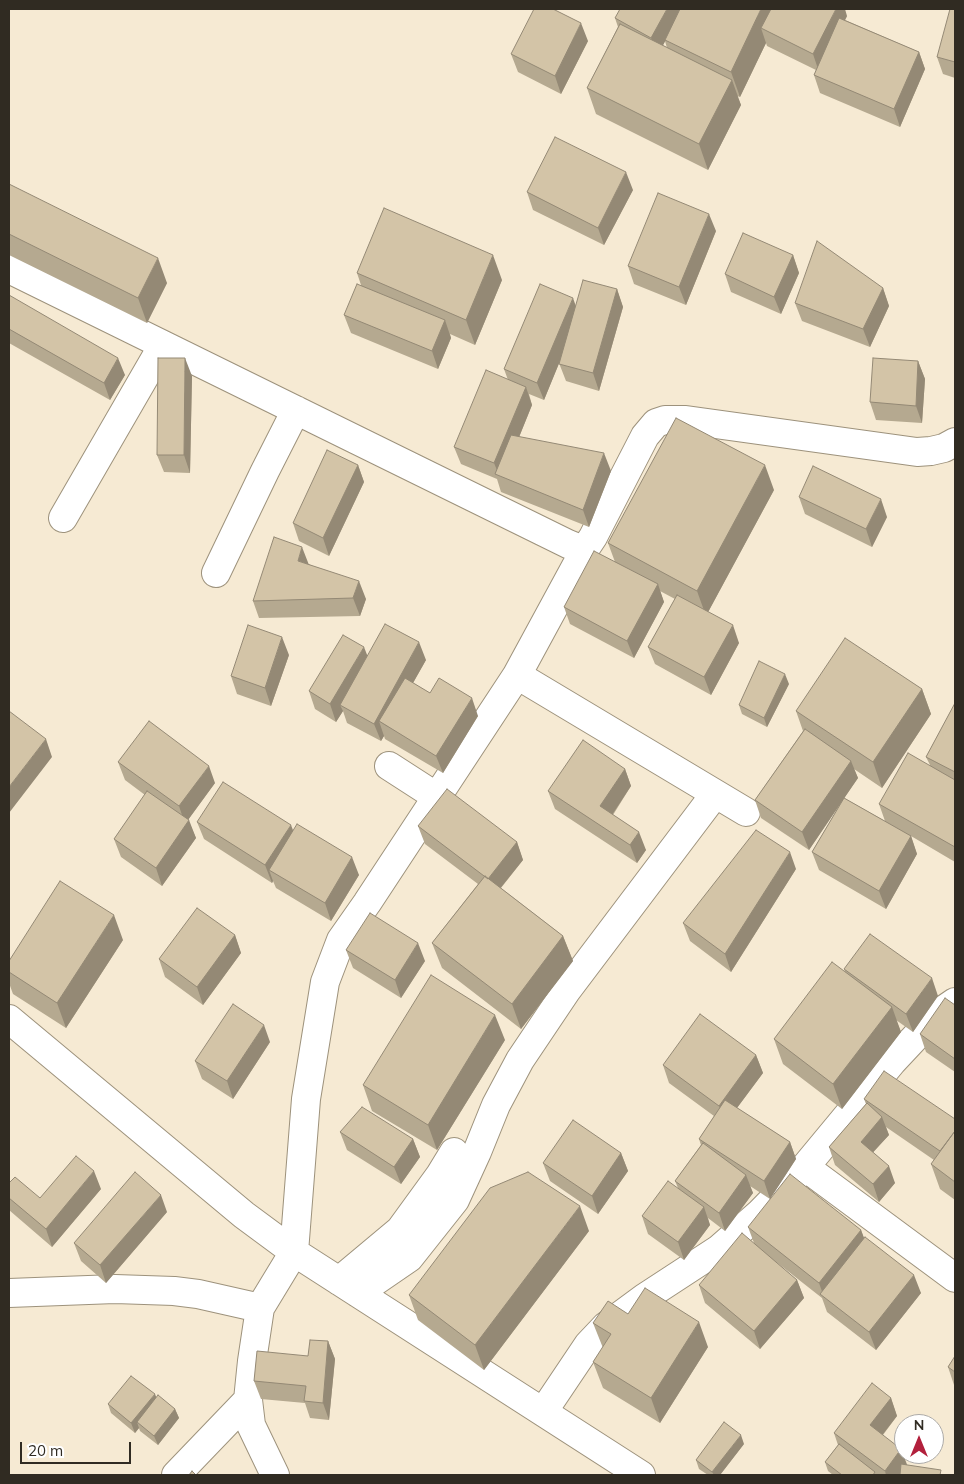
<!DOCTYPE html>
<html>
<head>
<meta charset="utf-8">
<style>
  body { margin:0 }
  #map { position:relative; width:964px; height:1484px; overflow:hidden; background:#f6ead3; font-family:Mulish,sans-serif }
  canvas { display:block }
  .frame { position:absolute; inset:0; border:10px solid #302b22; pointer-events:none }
  .north { position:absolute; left:894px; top:1414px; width:50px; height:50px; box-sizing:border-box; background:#fff; border:1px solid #acaaa7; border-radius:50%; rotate:0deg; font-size:14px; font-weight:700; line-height:20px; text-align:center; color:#302b22 }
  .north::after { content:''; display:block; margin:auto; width:18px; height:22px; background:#b2203c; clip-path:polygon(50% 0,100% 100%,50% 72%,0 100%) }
  .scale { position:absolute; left:20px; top:1442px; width:111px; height:22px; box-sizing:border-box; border:2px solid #302b22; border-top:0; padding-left:6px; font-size:15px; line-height:18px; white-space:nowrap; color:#302b22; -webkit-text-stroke:4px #fff; paint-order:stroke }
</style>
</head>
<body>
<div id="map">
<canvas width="964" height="1484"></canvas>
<div class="frame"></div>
<div class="north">N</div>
<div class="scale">20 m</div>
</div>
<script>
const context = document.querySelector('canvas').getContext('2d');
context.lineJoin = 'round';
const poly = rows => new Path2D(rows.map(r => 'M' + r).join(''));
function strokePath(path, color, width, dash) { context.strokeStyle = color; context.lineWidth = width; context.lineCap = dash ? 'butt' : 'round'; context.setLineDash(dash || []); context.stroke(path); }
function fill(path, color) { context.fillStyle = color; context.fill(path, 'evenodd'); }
const minor = poly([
  [9,269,568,544,578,548,587,546],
  [63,518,163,345],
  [216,573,265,471,296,410],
  [517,675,746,812],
  [389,766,437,797],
  [9,1019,244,1215,294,1252,641,1475],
  [805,1167,955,1278],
  [339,1281,400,1230,440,1175,454,1152],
  [9,1293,115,1289,174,1291,198,1294,260,1308],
  [358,1293,409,1258,455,1200,477,1152,496,1105,520,1060,567,990,715,794],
  [543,1412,588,1345,606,1326,644,1298,719,1249,760,1213,805,1167,892,1062,936,1015,955,1002],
  [176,1475,248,1400],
  [275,1475,251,1425,248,1400,252,1361,260,1308,294,1252,306,1099,325,982,341,940,367,903,517,675,587,546,593,537,645,436,656,423,665,420,686,420,917,452,931,451,944,448,955,442]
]);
strokePath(minor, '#9d927c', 30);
strokePath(minor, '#fff', 28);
fill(poly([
  [955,9,955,78,943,74,937,57],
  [847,16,845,20,919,52,925,69,900,127,820,93,814,75,816,70,767,46,766,43,740,97,737,96,741,105,708,170,596,114,587,88,618,27,615,18],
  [665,41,667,48,663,45],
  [588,41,561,94,518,72,511,54],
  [9,184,167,283,147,323,9,255],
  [633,190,604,245,533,210,527,192],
  [716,231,686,305,634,284,628,266],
  [793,255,799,273,781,314,731,292,725,274],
  [357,273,502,280,475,345,450,334,451,338,438,369,351,333,344,315,361,285],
  [883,288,889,306,870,347,802,321,795,303],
  [617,289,623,307,599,391,566,381,559,363,544,400,529,394,532,405,519,437,611,471,589,527,501,492,497,479,461,464,454,447,508,380,504,369,576,306],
  [9,295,125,375,110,400,9,343],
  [918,361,925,379,922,423,876,420,870,402],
  [192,376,190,473,164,472,157,455],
  [358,465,364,482,329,556,299,541,293,523],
  [774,490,708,612,739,643,711,695,655,664,648,647,675,599,660,591,664,602,634,658,570,624,564,607,615,562,608,543],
  [799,497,887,517,872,547,805,514],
  [309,564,366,599,360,616,259,618,253,601],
  [289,655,271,706,237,694,231,676],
  [367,656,426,660,413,683,430,693,478,716,443,773,385,739,384,736,381,741,347,723,343,711,336,722,315,709,309,691],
  [789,684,767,727,742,714,739,705],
  [922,689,931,714,882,788,854,769,858,778,844,798,885,821,879,804,930,765,926,757,955,703,955,862,911,836,917,854,886,909,819,870,812,852,842,801,809,850,761,818,755,800,803,731,796,711],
  [118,762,215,783,188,820,196,838,162,886,121,857,114,839,145,795,125,780],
  [625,769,631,786,613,815,646,850,637,863,555,809,548,791],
  [197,822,293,831,359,875,331,921,276,888,273,881,272,883,204,839],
  [418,826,517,842,523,860,501,888,563,936,573,961,521,1029,442,968,432,943,478,884,425,844],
  [796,869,731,972,690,941,683,923],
  [235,935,241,953,203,1005,165,977,159,959],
  [123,940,66,1028,13,994,9,983,9,961],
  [346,950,425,961,401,998,353,968],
  [844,969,938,996,913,1032,896,1020,901,1032,842,1109,783,1064,774,1039,845,972],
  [955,1005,955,1072,926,1052,920,1034],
  [505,1040,437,1150,372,1111,363,1085],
  [270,1042,233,1099,202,1079,195,1061],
  [756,1055,763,1073,737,1108,790,1142,796,1159,770,1199,750,1186,753,1193,725,1231,708,1218,710,1225,684,1260,648,1234,642,1216,678,1188,675,1181,701,1145,699,1139,714,1116,669,1083,663,1065],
  [864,1099,955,1119,955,1200,940,1189,931,1164,934,1160,886,1127,889,1135,873,1152,895,1183,879,1202,835,1165,829,1147,866,1104],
  [340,1132,413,1139,420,1157,401,1184,347,1150],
  [621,1153,628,1171,598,1214,550,1181,543,1163],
  [9,1183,40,1198,101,1189,52,1247,9,1210],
  [167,1212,106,1283,81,1261,74,1243],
  [748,1227,861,1230,864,1239,921,1293,876,1350,827,1312,822,1298,775,1261,797,1280,804,1298,760,1349,705,1303,699,1285,754,1243],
  [589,1231,484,1370,418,1320,409,1295],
  [628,1314,708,1347,660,1423,603,1388,593,1362,603,1348,593,1323],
  [328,1341,335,1359,329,1420,310,1418,305,1403,261,1399,254,1381,308,1356],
  [955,1356,955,1385,954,1385,948,1367],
  [156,1397,175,1409,179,1418,158,1445,140,1431,139,1428,135,1433,111,1413,108,1404],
  [891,1398,897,1416,883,1435,907,1465,943,1475,833,1475,828,1471,825,1462,838,1445,834,1433],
  [744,1444,720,1475,708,1475,699,1469,696,1460]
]), '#b5a990');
fill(poly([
  [667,9,683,9,657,56,651,38],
  [761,9,783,9,761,28,766,43,740,97,731,72],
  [836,9,845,9,847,16,819,72,813,54],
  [581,23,588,41,561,94,555,76],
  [919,52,925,69,900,127,894,109],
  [732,80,741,105,708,170,699,144],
  [626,172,633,190,604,245,598,228],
  [709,214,716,231,686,305,679,287],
  [493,255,502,280,475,345,466,320],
  [793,255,799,273,781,314,774,297],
  [158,258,167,283,147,323,138,298],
  [883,288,889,306,870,347,863,329],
  [617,289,623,307,599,391,593,373],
  [573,298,579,315,544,400,537,383],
  [445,320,451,338,438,369,432,351],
  [118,358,125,375,110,400,104,383],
  [185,358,192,376,190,473,184,455],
  [918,361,925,379,922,423,916,406],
  [526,387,532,405,503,477,499,475,494,463],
  [604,453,611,471,589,527,583,510],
  [358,465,364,482,329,556,323,538],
  [765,465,774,490,706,616,697,591],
  [881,499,887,517,872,547,866,529],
  [302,547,309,565,298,561],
  [359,581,366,599,360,616,353,598],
  [658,584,664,602,634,658,627,641],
  [733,625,739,643,711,695,704,677],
  [282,637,289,655,271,706,265,688],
  [419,642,426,660,388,727,379,721,384,736,381,741,374,724],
  [364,647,371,665,340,705,343,711,336,722,330,704],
  [785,674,789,684,767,727,764,718],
  [922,689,931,714,882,788,873,762],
  [472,698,478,716,443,773,436,756],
  [46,739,52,757,9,813,9,787],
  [851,761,858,778,809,850,802,832],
  [209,766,215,783,185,824,179,806],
  [625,769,631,786,606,824,600,806],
  [189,820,196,838,162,886,156,868],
  [291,825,298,843,269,870,273,881,272,883,265,865],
  [639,832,646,850,637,863,630,845],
  [911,836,917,854,886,909,879,891],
  [517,842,523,860,494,896,488,879],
  [790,852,796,869,731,972,725,954],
  [352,857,359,875,331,921,325,903],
  [114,915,123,940,66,1028,57,1003],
  [235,935,241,953,203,1005,197,987],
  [563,936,573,961,521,1029,512,1004],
  [418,943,425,961,401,998,395,980],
  [932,978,938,996,913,1032,906,1014],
  [892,1007,901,1032,842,1109,833,1084],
  [495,1015,505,1040,437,1150,428,1125],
  [264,1025,270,1042,233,1099,227,1081],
  [756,1055,763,1073,725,1124,719,1106],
  [882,1117,889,1135,867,1159,861,1142],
  [413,1139,420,1157,401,1184,394,1167],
  [790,1142,796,1159,770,1199,764,1181],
  [621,1153,628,1171,598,1214,592,1196],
  [889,1166,895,1183,879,1202,873,1184],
  [94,1171,101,1189,52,1247,46,1229],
  [746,1175,753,1193,725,1231,719,1213],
  [161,1195,167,1212,106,1283,100,1265],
  [580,1206,589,1231,484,1370,475,1345],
  [704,1207,710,1225,684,1260,678,1242],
  [861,1230,868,1248,824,1297,819,1283],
  [914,1275,921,1293,876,1350,869,1332],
  [797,1280,804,1298,760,1349,754,1331],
  [699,1322,708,1347,660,1423,651,1398],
  [328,1341,335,1359,329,1420,323,1403],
  [155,1394,159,1404,137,1422,139,1428,135,1433,131,1423],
  [891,1398,897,1416,876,1443,870,1425],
  [175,1409,179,1418,158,1445,154,1436],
  [741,1435,744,1444,720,1475,714,1475,712,1472],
  [901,1449,908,1467,902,1475,886,1475,885,1471]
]), '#948975');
const building = poly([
  [534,9,553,9,581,23,555,76,511,54,534,9],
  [620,9,667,9,651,38,615,18,620,9],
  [680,9,761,9,731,72,665,40,680,9],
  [771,9,836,9,813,54,761,28,771,9],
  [950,9,955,9,955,62,937,57,950,9],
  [839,18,919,52,894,109,814,75,839,18],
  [620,24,732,80,699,144,587,88,620,24],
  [555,137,626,172,598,228,527,192,555,137],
  [9,184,158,258,138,298,9,234,9,184],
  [658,193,709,214,679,287,628,266,658,193],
  [384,208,493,255,466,320,357,273,384,208],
  [743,233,793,255,774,297,725,274,743,233],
  [817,241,883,288,863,329,795,303,817,241],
  [583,280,617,289,593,373,559,364,583,280],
  [357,284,445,320,432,351,344,315,357,284],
  [540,284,573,298,537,383,504,369,540,284],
  [9,295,118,358,104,383,9,329,9,295],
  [158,358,185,358,184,455,157,455,158,358],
  [873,358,918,361,916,406,870,402,873,358],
  [486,370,526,387,494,463,454,447,486,370],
  [676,418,765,465,697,591,608,543,676,418],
  [511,435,604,453,583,510,495,474,511,435],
  [327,450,358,465,323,538,293,523,327,450],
  [813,466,881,499,866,529,799,497,813,466],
  [274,537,302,547,298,561,359,581,353,598,253,601,274,537],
  [594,551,658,584,627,641,564,607,594,551],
  [677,595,733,625,704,677,648,647,677,595],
  [385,624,419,642,374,724,340,705,385,624],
  [248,625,282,637,265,688,231,676,248,625],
  [343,635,364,647,330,704,309,691,343,635],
  [845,638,922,689,873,762,796,711,845,638],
  [759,661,785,674,764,718,739,705,759,661],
  [405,678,430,693,439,678,472,698,436,756,379,721,405,678],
  [955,703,955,772,926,757,955,703],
  [9,711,46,739,9,787,9,711],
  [149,721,209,766,179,806,118,762,149,721],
  [805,729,851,761,802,832,755,800,805,729],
  [583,740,625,769,600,806,639,832,630,845,548,791,583,740],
  [908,753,955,780,955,847,879,804,908,753],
  [223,782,291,825,265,865,197,822,223,782],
  [447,789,517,842,488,879,418,826,447,789],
  [147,791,189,820,156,868,114,839,147,791],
  [844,798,911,836,879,891,812,852,844,798],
  [297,824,352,857,325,903,269,870,297,824],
  [756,830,790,852,725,954,683,923,756,830],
  [485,876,563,936,512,1004,432,943,485,876],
  [60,881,114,915,57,1003,9,972,9,961,60,881],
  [197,908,235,935,197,987,159,959,197,908],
  [370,913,418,943,395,980,346,950,370,913],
  [870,934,932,978,906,1014,844,969,870,934],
  [832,962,892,1007,833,1084,774,1039,832,962],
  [431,975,495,1015,428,1125,363,1085,431,975],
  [945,998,955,1005,955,1059,920,1034,945,998],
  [233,1004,264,1025,227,1081,195,1061,233,1004],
  [700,1014,756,1055,719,1106,663,1065,700,1014],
  [884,1071,955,1119,955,1131,940,1151,864,1099,884,1071],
  [725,1100,790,1142,764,1181,699,1139,725,1100],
  [867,1103,882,1117,861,1142,889,1166,873,1184,829,1147,867,1103],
  [362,1107,413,1139,394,1167,340,1132,362,1107],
  [573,1120,621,1153,592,1196,543,1163,573,1120],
  [955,1131,955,1182,931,1164,955,1131],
  [703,1143,746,1175,719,1213,675,1181,703,1143],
  [76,1156,94,1171,46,1229,9,1198,9,1183,15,1177,40,1198,76,1156],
  [135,1172,161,1195,100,1265,74,1243,135,1172],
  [528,1172,580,1206,475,1345,409,1295,490,1188,528,1172],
  [790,1174,861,1230,819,1283,748,1227,790,1174],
  [668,1181,704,1207,678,1242,642,1216,668,1181],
  [742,1233,797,1280,754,1331,699,1285,742,1233],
  [865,1237,914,1275,869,1332,820,1294,865,1237],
  [645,1288,699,1322,651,1398,593,1362,611,1334,593,1323,608,1301,628,1314,645,1288],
  [310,1340,328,1341,323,1403,304,1401,306,1386,254,1381,257,1351,308,1356,310,1340],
  [955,1356,955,1372,948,1367,955,1356],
  [131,1376,155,1394,131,1423,108,1404,131,1376],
  [872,1383,891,1398,870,1425,901,1449,885,1471,834,1433,872,1383],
  [158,1395,175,1409,154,1436,137,1422,158,1395],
  [724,1422,741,1435,712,1472,696,1460,724,1422],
  [839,1444,875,1472,873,1475,842,1475,825,1462,839,1444],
  [901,1464,941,1470,940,1475,900,1475,901,1464],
  [192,1471,196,1475,189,1475,192,1471]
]);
fill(building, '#d3c4a7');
strokePath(building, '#948975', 1);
</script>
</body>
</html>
